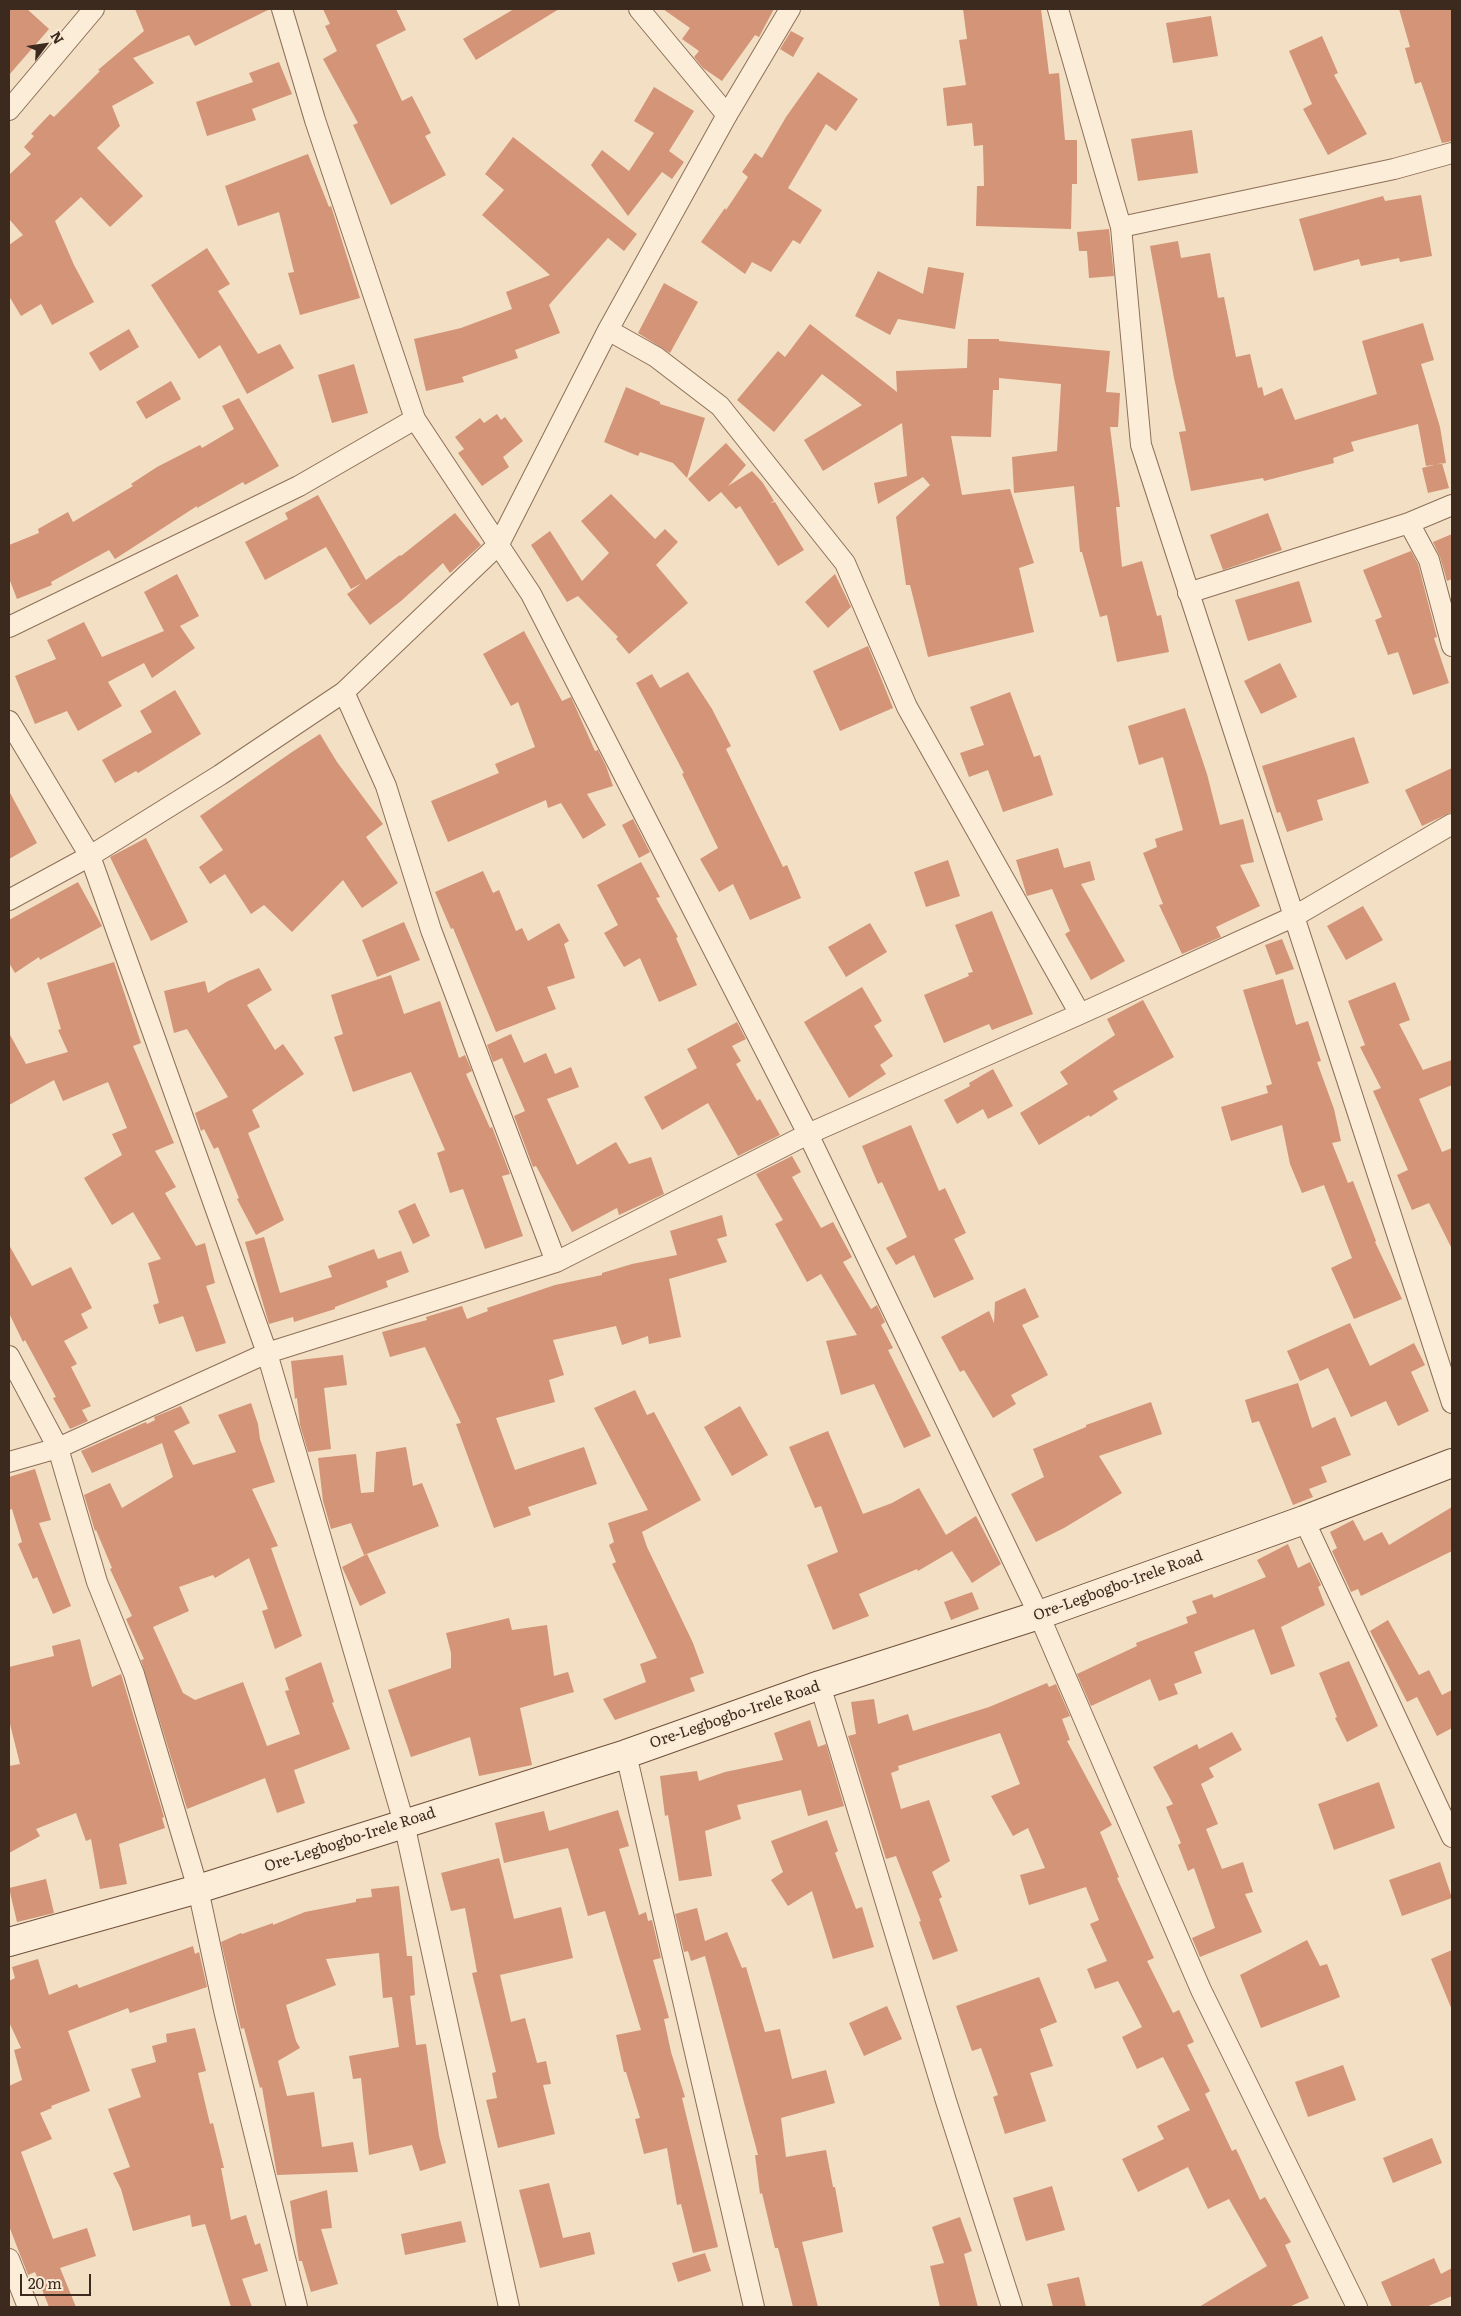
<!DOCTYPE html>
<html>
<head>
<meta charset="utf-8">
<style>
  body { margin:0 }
  #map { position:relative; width:1461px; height:2316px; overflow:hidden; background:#f2dfc4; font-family:Literata,serif }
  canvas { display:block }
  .frame { position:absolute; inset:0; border:10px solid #3d2a1e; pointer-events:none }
  .north { position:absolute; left:20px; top:20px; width:50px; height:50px; -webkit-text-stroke:4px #f8ead4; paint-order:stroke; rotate:59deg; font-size:14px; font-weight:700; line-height:20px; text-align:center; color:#3d2a1e }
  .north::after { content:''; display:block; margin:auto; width:18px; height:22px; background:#3d2a1e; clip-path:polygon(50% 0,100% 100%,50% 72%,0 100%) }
  .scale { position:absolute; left:20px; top:2274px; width:71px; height:22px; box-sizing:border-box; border:2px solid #3d2a1e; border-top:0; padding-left:6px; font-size:15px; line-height:18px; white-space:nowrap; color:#3d2a1e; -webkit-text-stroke:4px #f8ead4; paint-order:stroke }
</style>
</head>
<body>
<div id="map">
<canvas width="1461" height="2316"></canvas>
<div class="frame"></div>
<div class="north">N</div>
<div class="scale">20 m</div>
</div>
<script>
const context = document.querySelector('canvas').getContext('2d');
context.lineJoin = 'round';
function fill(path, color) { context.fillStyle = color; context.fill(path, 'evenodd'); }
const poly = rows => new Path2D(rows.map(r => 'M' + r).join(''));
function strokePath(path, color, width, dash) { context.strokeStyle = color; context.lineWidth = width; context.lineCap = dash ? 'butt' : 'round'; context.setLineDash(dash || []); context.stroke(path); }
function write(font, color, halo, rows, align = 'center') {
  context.font = font + ' Literata,serif'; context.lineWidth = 4; context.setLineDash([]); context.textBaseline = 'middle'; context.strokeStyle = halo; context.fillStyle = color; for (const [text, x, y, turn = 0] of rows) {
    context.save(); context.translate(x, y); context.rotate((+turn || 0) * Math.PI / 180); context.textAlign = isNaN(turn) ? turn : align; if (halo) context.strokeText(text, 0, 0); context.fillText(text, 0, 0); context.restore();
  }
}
fill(poly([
  [9,9,27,9,49,29,9,75],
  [135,9,270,9,195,46,189,35,133,58,154,83,112,106,120,126,97,148,143,196,110,227,81,197,55,221,74,265,94,302,52,325,41,304,21,316,9,296,9,245,23,235,9,219,9,175,31,154,24,147,34,136,31,134,50,114,54,117,100,71,98,70,144,31],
  [323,9,396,9,406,30,376,45,402,101,412,96,431,133,425,136,446,175,391,205,353,125,358,123,323,59,337,51,325,26,330,24],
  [514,9,559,9,476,60,463,39],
  [663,9,774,9,759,37,755,35,722,81,703,68,694,57,699,51,682,39,690,28],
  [963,9,1041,9,1049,74,1059,73,1065,140,1077,140,1077,184,1072,184,1071,229,976,226,977,186,984,186,983,145,974,146,972,123,947,126,943,88,966,85,959,40,967,39],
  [1399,9,1452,9,1452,141,1442,143,1421,82,1415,84,1405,48,1410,47],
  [1211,16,1218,56,1173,63,1166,23],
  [791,31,804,38,793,57,780,49],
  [1322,36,1338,73,1334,75,1367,134,1328,155,1303,109,1312,104,1289,51],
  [279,62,292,94,252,109,256,120,207,136,196,102,253,82,249,73],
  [818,72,858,99,836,131,826,124,788,188,822,210,800,244,793,240,771,272,752,262,745,274,701,242,725,208,726,210,748,177,742,172,755,153,762,158,786,117],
  [654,87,694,111,669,151,684,162,672,179,662,172,628,216,591,165,602,150,629,171,654,133,634,121],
  [1192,130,1198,173,1138,181,1131,139],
  [513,137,637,234,624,251,608,238,549,305,560,333,515,350,518,358,462,377,464,382,426,391,414,339,461,328,512,309,506,292,550,275,482,215,504,190,485,174],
  [308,154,329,207,331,206,360,298,300,315,288,273,294,272,279,212,238,226,225,186],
  [1421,195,1432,256,1400,262,1399,258,1361,266,1359,259,1314,271,1299,219,1383,196,1385,201],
  [1109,229,1114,276,1089,278,1087,251,1079,251,1077,232],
  [1178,241,1181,258,1210,253,1218,298,1224,297,1236,357,1250,354,1258,388,1262,387,1264,396,1282,388,1295,420,1377,394,1362,341,1423,323,1434,360,1421,364,1440,427,1446,463,1426,466,1418,424,1351,442,1354,451,1333,458,1334,463,1264,481,1263,478,1191,491,1179,432,1186,431,1174,378,1150,246],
  [207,248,230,284,218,291,258,354,280,344,294,368,247,394,220,345,199,359,151,285],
  [928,267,964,273,955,329,898,319,890,335,855,316,878,271,923,294],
  [664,283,698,302,670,353,638,333],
  [810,324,897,392,896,371,967,368,968,339,999,339,999,341,1110,351,1106,392,1120,393,1118,427,1110,427,1120,507,1116,507,1122,567,1142,561,1157,616,1161,615,1169,652,1117,662,1107,615,1100,617,1082,552,1080,552,1074,486,1014,493,1012,457,1057,451,1061,384,999,378,999,390,993,390,991,437,951,436,962,495,1010,489,1034,563,1019,568,1034,632,928,657,910,585,906,585,896,517,930,485,923,477,878,504,874,483,907,476,902,423,823,471,804,440,862,405,822,374,774,432,737,400,778,351,785,357],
  [129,329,139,347,100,371,89,353],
  [354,364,368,413,332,423,318,375],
  [171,381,181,399,146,419,136,402],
  [626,387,660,402,660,404,705,418,687,478,673,463,640,452,638,456,604,442],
  [239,398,279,466,245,485,243,482,197,508,197,506,115,559,109,550,51,582,52,585,17,599,9,578,9,545,39,533,38,529,68,512,73,522,133,486,131,484,157,467,200,445,202,448,234,429,222,406],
  [497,414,501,420,505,417,523,441,503,457,509,467,482,486,458,453,464,449,455,437,480,418,484,423],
  [726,443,746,465,728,486,752,471,763,483,774,501,770,503,775,502,804,550,778,566,740,506,736,509,721,492,709,502,688,479],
  [1442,463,1449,488,1428,493,1422,468],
  [611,494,655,539,665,529,678,542,656,565,688,603,629,654,616,639,618,637,578,596,567,602,531,545,550,531,582,581,609,553,581,521],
  [318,495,366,580,400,555,401,556,455,513,481,545,450,573,443,563,401,601,370,625,347,594,362,583,351,589,326,547,265,580,245,542,288,519,285,513],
  [1268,513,1282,550,1223,570,1210,535],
  [1452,534,1452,579,1447,581,1440,557,1433,542],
  [1411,551,1418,564,1437,637,1434,638,1449,683,1413,695,1398,652,1388,655,1375,620,1382,617,1363,570],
  [177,574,199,616,180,626,195,648,152,678,144,663,108,682,122,706,78,731,67,711,35,724,15,676,56,659,47,640,84,622,102,657,164,631,144,592],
  [835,574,851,607,828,628,805,602],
  [1299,581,1312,622,1248,641,1235,600],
  [524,631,562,701,571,697,595,751,598,750,606,766,613,786,587,794,606,825,583,839,561,803,548,808,546,800,448,842,431,801,499,773,495,764,535,747,518,702,511,706,483,654],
  [868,646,893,708,840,731,813,671],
  [1280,663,1297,697,1261,714,1244,681],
  [688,672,712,709,731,746,726,749,783,867,787,865,801,898,750,920,733,884,719,892,700,859,718,848,682,774,684,773,636,683,652,674,660,688],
  [175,690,201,734,138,773,136,771,115,783,102,760,152,732,140,711],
  [1010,692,1034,757,1040,755,1053,795,1003,812,988,770,969,777,960,753,984,745,970,707],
  [1185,708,1207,774,1220,825,1243,819,1254,862,1240,865,1260,906,1216,927,1221,937,1182,954,1159,905,1163,904,1143,853,1157,847,1155,839,1183,830,1163,757,1139,765,1128,726],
  [320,734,337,762,383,824,366,837,398,883,362,908,343,880,292,932,264,905,251,914,225,874,210,884,199,867,223,850,200,816,292,752],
  [1354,737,1369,783,1317,800,1323,820,1287,832,1280,812,1277,813,1262,766],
  [1452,768,1452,812,1422,826,1405,790],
  [9,791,37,843,9,859],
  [633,819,650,852,639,858,622,825],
  [146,838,188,922,151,941,110,857],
  [1058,848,1064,868,1090,861,1095,880,1081,884,1125,961,1091,980,1065,934,1070,931,1052,889,1027,896,1016,860],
  [948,860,960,896,926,907,914,872],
  [641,862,660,897,656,898,678,937,676,938,697,985,659,1002,640,958,624,967,604,933,618,925,597,885],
  [483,871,493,893,499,890,516,931,522,928,528,941,559,923,569,941,564,944,575,978,547,987,556,1009,496,1032,453,928,451,929,435,892],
  [78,882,102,926,40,960,39,957,15,973,9,963,9,920],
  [1363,906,1383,940,1346,960,1327,926],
  [992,911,1033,1014,992,1030,989,1024,944,1043,924,995,969,976,968,973,973,972,955,925],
  [404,922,420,960,377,977,362,940],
  [870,923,887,952,846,977,828,947],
  [1282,939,1294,969,1276,975,1265,945],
  [114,962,141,1043,133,1046,174,1143,155,1151,176,1187,165,1193,196,1246,205,1243,215,1283,206,1286,226,1343,196,1352,183,1316,159,1324,153,1305,159,1303,148,1263,161,1259,133,1212,112,1225,84,1178,122,1155,112,1134,127,1128,108,1082,63,1101,54,1080,9,1105,9,1033,26,1064,68,1052,58,1030,61,1029,47,983],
  [259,968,272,990,247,1005,275,1050,283,1044,304,1074,252,1110,260,1127,248,1133,284,1220,256,1235,237,1199,239,1198,218,1147,214,1149,204,1129,201,1131,195,1113,228,1097,187,1029,174,1033,164,991,205,981,208,993,228,981],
  [391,975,404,1014,440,1001,459,1058,465,1055,472,1071,466,1074,490,1128,492,1127,510,1174,502,1176,523,1236,485,1249,463,1189,450,1193,437,1153,445,1150,411,1072,353,1092,334,1037,343,1034,331,995],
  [1283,979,1296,1025,1308,1021,1321,1061,1317,1062,1334,1109,1341,1141,1332,1143,1348,1183,1353,1181,1376,1241,1375,1242,1402,1299,1354,1319,1331,1268,1352,1258,1324,1185,1302,1193,1290,1164,1282,1125,1231,1141,1221,1107,1268,1093,1266,1086,1272,1084,1243,990],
  [1395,982,1410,1020,1399,1024,1423,1070,1452,1060,1452,1085,1419,1099,1442,1152,1452,1148,1452,1249,1429,1203,1412,1210,1397,1175,1408,1170,1373,1091,1381,1088,1360,1047,1365,1045,1348,1001],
  [862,987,882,1021,874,1026,893,1056,880,1065,886,1074,849,1098,804,1022],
  [1143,1000,1174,1057,1113,1091,1118,1099,1090,1117,1089,1115,1039,1145,1020,1113,1068,1084,1060,1072,1115,1035,1107,1019],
  [737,1022,746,1039,732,1046,741,1061,736,1064,757,1101,760,1099,780,1135,738,1156,708,1103,662,1130,644,1097,697,1068,687,1049],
  [511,1034,524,1063,546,1053,555,1074,571,1067,579,1087,547,1099,577,1165,616,1142,629,1164,651,1157,664,1194,619,1215,617,1208,572,1232,536,1166,533,1167,514,1116,525,1111,502,1058,493,1062,487,1045],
  [993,1069,1013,1106,988,1119,983,1109,957,1124,944,1100,970,1086,969,1083],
  [911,1125,939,1191,945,1188,966,1233,954,1239,974,1279,934,1298,914,1255,896,1265,886,1248,907,1237,882,1182,878,1184,862,1146],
  [792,1156,801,1172,792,1177,821,1228,833,1222,852,1257,843,1262,871,1309,877,1305,885,1322,881,1325,893,1348,888,1350,931,1436,904,1448,874,1384,841,1395,826,1341,857,1335,821,1274,807,1282,775,1224,783,1220,756,1174],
  [415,1203,430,1236,413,1244,398,1211],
  [722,1215,727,1236,717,1239,727,1262,669,1279,681,1337,649,1344,648,1336,622,1345,616,1326,553,1340,564,1375,549,1380,555,1402,496,1418,515,1470,584,1447,597,1484,528,1507,531,1515,494,1528,456,1424,461,1423,425,1347,390,1357,382,1332,427,1320,426,1317,462,1306,467,1319,488,1311,487,1308,555,1285,602,1275,602,1273,632,1264,677,1255,670,1231],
  [264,1237,280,1293,332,1277,328,1266,374,1249,378,1259,401,1251,409,1272,386,1281,388,1287,335,1307,335,1309,294,1322,293,1317,269,1324,245,1242],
  [9,1245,32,1286,71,1267,92,1308,81,1314,88,1328,64,1341,77,1364,71,1367,91,1406,82,1410,88,1421,70,1429,53,1398,56,1397,25,1340,23,1342,9,1313],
  [1025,1288,1039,1317,1022,1325,1048,1375,1011,1395,1016,1404,993,1418,964,1370,960,1372,941,1337,989,1311,994,1323,995,1302],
  [1350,1323,1370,1366,1414,1343,1425,1365,1411,1372,1429,1411,1398,1426,1386,1401,1351,1417,1328,1368,1300,1381,1287,1351],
  [343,1355,347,1385,324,1388,331,1449,308,1452,300,1425,297,1398,295,1399,291,1361],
  [1298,1383,1312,1428,1335,1417,1351,1455,1321,1467,1327,1482,1309,1489,1313,1497,1293,1505,1259,1421,1252,1423,1245,1400],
  [635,1390,647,1415,654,1412,701,1500,642,1532,647,1547,693,1643,704,1673,690,1678,695,1691,615,1720,603,1699,646,1682,640,1664,657,1658,612,1564,616,1562,609,1545,614,1542,608,1523,648,1510,594,1408],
  [1151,1402,1162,1434,1099,1456,1122,1493,1064,1528,1036,1542,1011,1494,1044,1477,1033,1449,1086,1427,1086,1425],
  [251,1403,258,1424,260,1439,275,1482,252,1489,278,1546,271,1548,302,1636,275,1649,262,1611,268,1609,249,1558,215,1578,213,1575,179,1587,189,1611,153,1627,183,1693,195,1700,243,1682,267,1746,300,1734,285,1691,289,1690,285,1678,321,1662,334,1702,332,1703,350,1749,294,1770,305,1803,277,1813,265,1778,187,1809,141,1660,144,1659,126,1619,132,1616,110,1569,112,1568,96,1530,95,1531,84,1495,110,1483,122,1508,173,1477,162,1443,92,1473,81,1451,146,1422,147,1424,155,1420,154,1417,181,1406,190,1423,174,1431,193,1465,236,1452,218,1415],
  [740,1406,768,1455,732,1476,704,1427],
  [828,1431,863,1514,892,1503,919,1488,946,1535,976,1516,1001,1564,972,1583,952,1551,918,1571,917,1569,859,1594,869,1616,833,1630,807,1565,838,1552,821,1506,815,1508,789,1447],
  [406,1447,413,1486,422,1483,439,1526,364,1555,351,1523,331,1529,323,1501,318,1458,356,1454,361,1493,374,1492,376,1452],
  [35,1469,51,1520,39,1523,71,1606,53,1614,37,1577,33,1579,18,1544,22,1542,12,1509,9,1510,9,1477],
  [1452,1507,1452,1551,1361,1596,1358,1589,1351,1592,1332,1551,1337,1548,1330,1532,1353,1520,1364,1541,1382,1532,1389,1545],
  [1288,1544,1298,1568,1310,1562,1321,1585,1318,1587,1325,1605,1281,1627,1295,1666,1271,1675,1254,1629,1194,1652,1202,1673,1174,1684,1178,1694,1159,1701,1150,1679,1091,1706,1077,1674,1137,1646,1136,1643,1188,1623,1186,1617,1197,1613,1192,1601,1212,1594,1214,1598,1266,1577,1257,1560],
  [367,1554,386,1593,360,1606,342,1567],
  [972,1592,979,1609,951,1620,944,1602],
  [509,1618,512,1630,547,1625,554,1676,568,1672,574,1692,520,1708,532,1765,479,1776,470,1737,411,1757,388,1690,451,1668,451,1653,446,1633],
  [1388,1620,1419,1675,1429,1670,1442,1695,1452,1690,1452,1728,1437,1736,1417,1697,1407,1702,1370,1631],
  [80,1639,92,1687,121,1674,164,1817,162,1818,165,1828,119,1844,127,1884,100,1889,91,1839,86,1841,76,1813,36,1829,40,1836,9,1853,9,1766,20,1764,9,1720,9,1667,54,1656,52,1646],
  [1349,1661,1378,1726,1347,1742,1335,1718,1337,1717,1319,1673],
  [1047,1683,1049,1687,1056,1684,1070,1716,1062,1719,1070,1740,1067,1741,1112,1825,1100,1832,1119,1877,1117,1878,1154,1958,1147,1961,1173,2013,1179,2010,1194,2042,1187,2045,1210,2091,1205,2094,1232,2151,1236,2149,1260,2200,1265,2197,1291,2242,1285,2245,1309,2298,1289,2307,1199,2307,1267,2266,1229,2199,1208,2209,1188,2167,1138,2192,1122,2159,1164,2139,1157,2126,1190,2110,1163,2057,1137,2069,1122,2037,1142,2027,1118,1981,1095,1989,1087,1969,1107,1961,1090,1924,1099,1920,1086,1887,1029,1905,1020,1875,1045,1868,1028,1828,1013,1836,991,1796,1020,1784,1000,1733,898,1766,899,1770,891,1773,901,1809,929,1800,950,1861,932,1872,942,1897,939,1899,958,1951,933,1960,919,1922,921,1921,896,1856,886,1859,848,1736,856,1734,851,1702,874,1699,878,1724,908,1714,913,1731,989,1707],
  [810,1720,818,1747,826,1744,844,1806,808,1816,801,1790,737,1805,741,1819,705,1831,712,1876,679,1881,668,1815,665,1816,660,1776,697,1771,699,1781,725,1772,783,1760,774,1733],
  [1232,1732,1242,1750,1209,1768,1214,1777,1201,1784,1218,1824,1206,1829,1222,1869,1243,1862,1253,1892,1245,1894,1262,1932,1200,1957,1192,1938,1215,1928,1194,1868,1188,1871,1178,1845,1181,1843,1166,1807,1173,1804,1153,1767,1197,1744,1199,1749],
  [1379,1782,1395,1828,1334,1850,1318,1804],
  [618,1810,629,1846,619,1849,639,1915,646,1912,648,1921,652,1920,661,1958,653,1960,669,2018,664,2019,671,2052,685,2097,682,2098,718,2247,693,2253,681,2204,677,2205,667,2148,644,2154,635,2119,640,2118,626,2072,624,2072,616,2035,641,2030,605,1911,588,1916,568,1848,504,1863,495,1823,544,1811,549,1831],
  [827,1820,838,1851,835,1853,856,1909,862,1907,874,1947,833,1959,812,1891,788,1906,771,1880,783,1872,771,1841],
  [499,1858,514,1919,561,1907,573,1958,500,1975,511,2022,525,2018,537,2063,546,2061,551,2084,543,2085,555,2134,498,2148,486,2100,497,2098,492,2073,496,2072,472,1973,477,1972,465,1908,451,1911,441,1873],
  [1440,1862,1452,1898,1402,1916,1389,1880],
  [46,1879,54,1913,17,1922,9,1888],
  [399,1886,407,1956,412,1956,415,1995,410,1996,416,2045,426,2044,439,2136,446,2163,420,2171,412,2145,369,2155,361,2078,353,2079,349,2056,399,2047,392,1997,383,1998,379,1953,326,1959,336,1985,286,2005,296,2041,300,2048,278,2061,287,2096,314,2092,322,2147,353,2142,358,2172,277,2175,262,2087,260,2088,244,2028,241,2029,221,1942,241,1933,242,1934,273,1923,273,1925,305,1912,356,1902,356,1899,372,1897,371,1889],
  [697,1908,705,1941,727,1932,742,1968,746,1967,765,2032,780,2029,792,2079,826,2070,835,2103,781,2118,786,2157,826,2150,833,2187,835,2187,843,2232,802,2242,818,2307,793,2307,778,2248,775,2248,762,2193,760,2194,755,2155,758,2155,705,1956,691,1961,688,1951,684,1952,675,1914],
  [1307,1940,1320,1966,1327,1964,1340,1997,1261,2028,1240,1975],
  [193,1946,195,1954,199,1952,207,1987,130,2013,128,2008,68,2031,90,2091,51,2106,52,2108,40,2113,52,2139,21,2152,53,2239,87,2228,96,2256,60,2268,76,2307,49,2307,35,2272,28,2275,9,2226,9,2086,22,2080,14,2050,21,2048,9,2022,9,1981,15,1978,12,1967,38,1959,49,1995,77,1984,79,1988],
  [1452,1950,1452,2010,1431,1959],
  [1039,1977,1057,2022,1040,2029,1053,2066,1030,2073,1046,2121,1005,2134,993,2097,998,2095,981,2048,972,2051,956,2006],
  [887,2006,902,2039,864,2056,849,2023],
  [195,2028,206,2071,198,2073,210,2124,213,2123,224,2168,221,2168,231,2220,246,2215,255,2245,260,2243,268,2271,242,2279,252,2307,231,2307,205,2224,192,2227,190,2215,133,2231,121,2189,113,2173,130,2167,108,2109,141,2097,131,2069,156,2062,152,2046,167,2042,166,2034],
  [1343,2065,1356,2100,1308,2117,1295,2082],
  [1432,2138,1442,2163,1393,2183,1383,2158],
  [549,2183,563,2238,590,2232,595,2254,540,2268,519,2190],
  [1052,2186,1065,2230,1026,2241,1013,2198],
  [327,2190,332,2228,321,2229,338,2284,311,2292,302,2261,299,2261,290,2201],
  [960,2217,972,2251,964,2254,978,2307,940,2307,930,2266,944,2263,932,2227],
  [461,2221,466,2242,405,2255,401,2234],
  [705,2253,711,2271,678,2282,672,2263],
  [1434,2258,1441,2274,1452,2268,1452,2296,1426,2307,1392,2307,1381,2282],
  [1079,2277,1086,2307,1053,2307,1047,2284]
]), '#d39477');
const minor = poly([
  [282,9,315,120,415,419,531,594,808,1134,1039,1615,1201,1990,1357,2307],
  [639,9,727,115],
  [1058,9,1121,227,1141,445,1452,1403],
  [9,110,94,9],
  [1121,227,1394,169,1452,153],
  [608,330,656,357,720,406,845,563,907,707,1080,1014],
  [1452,505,1409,523,1429,560,1452,646],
  [1188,593,1409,523],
  [9,627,299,486,415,419],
  [344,692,386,786,431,930,556,1262],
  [9,721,90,856,267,1353,404,1823,509,2307],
  [9,900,90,856,220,775,344,692,499,544,608,330,727,115,790,9],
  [9,1356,58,1448,97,1582,134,1674,198,1889,224,2010,297,2307],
  [9,1462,58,1448,267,1353,556,1262,808,1134,1080,1014,1295,916,1452,824],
  [1304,1520,1452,1837],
  [820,1685,946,2101,1012,2307],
  [626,1754,754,2307],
  [9,2259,28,2307]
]);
const secondary = poly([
  [9,1942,198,1889,626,1754,820,1685,1039,1615,1304,1520,1452,1463]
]);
strokePath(minor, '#8e6f58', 22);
strokePath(secondary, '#70503b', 30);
strokePath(minor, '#fbedd8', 20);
strokePath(secondary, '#fbedd8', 28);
write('15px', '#3d2a1e', '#f8ead4', [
  ["Ore-Legbogbo-Irele Road",1118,1586,-20],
  ["Ore-Legbogbo-Irele Road",735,1715,-19],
  ["Ore-Legbogbo-Irele Road",350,1840,-18]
]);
</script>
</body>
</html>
